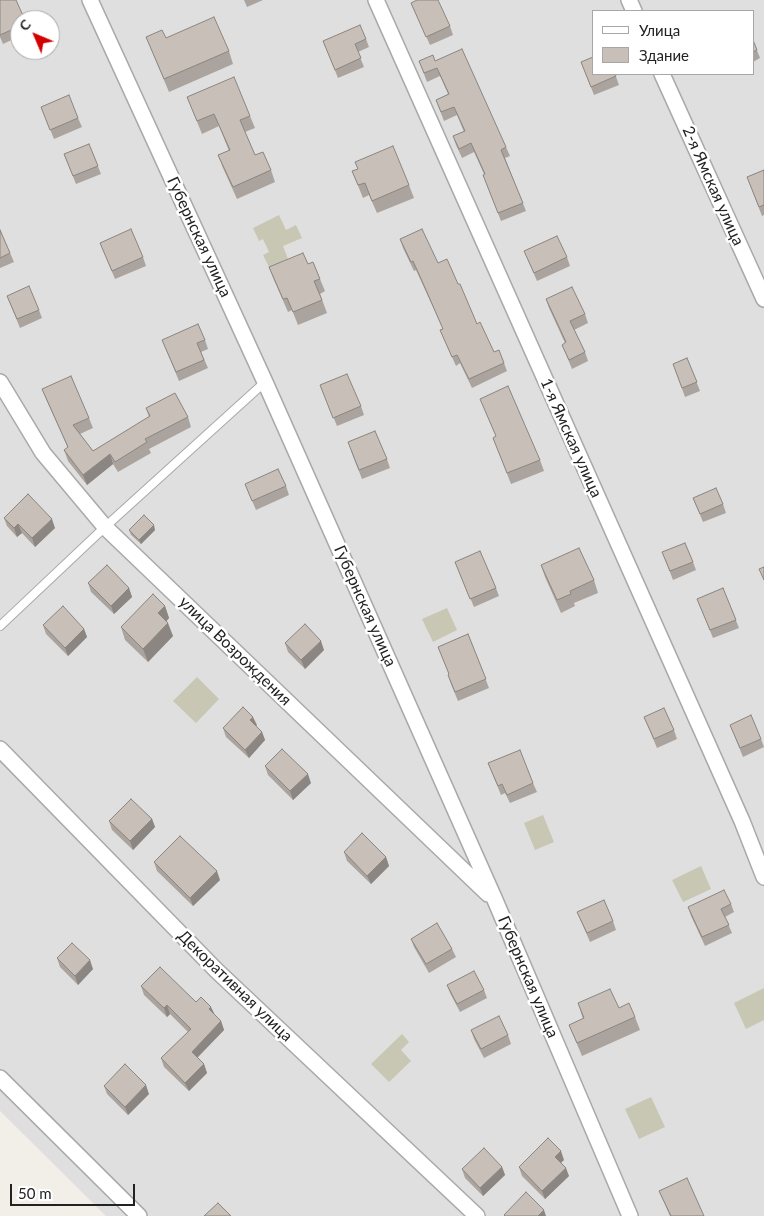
<!DOCTYPE html>
<html>
<head>
<meta charset="utf-8">
<style>
  body { margin:0 }
  #map { position:relative; width:764px; height:1216px; overflow:hidden; background:#f2efe9; font-family:Lato,sans-serif }
  canvas { display:block }
  .legend { position:absolute; left:592px; top:10px; width:162px; height:65px; box-sizing:border-box; background:#fff; border:1px solid #a7a7a7; margin:0; padding:6px 9px; list-style:none; font-size:15px; color:#222 }
  .legend li { display:flex; align-items:center; gap:10px; height:25px }
  .legend b { width:25px; border:1px solid #a7a7a7 }
  .north { position:absolute; left:10px; top:10px; width:50px; height:50px; box-sizing:border-box; background:#fff; border:1px solid #a7a7a7; border-radius:50%; rotate:315deg; font-size:14px; font-weight:700; line-height:20px; text-align:center; color:#222 }
  .north::after { content:''; display:block; margin:auto; width:18px; height:22px; background:#d40000; clip-path:polygon(50% 0,100% 100%,50% 72%,0 100%) }
  .scale { position:absolute; left:10px; top:1184px; width:125px; height:22px; box-sizing:border-box; border:2px solid #222; border-top:0; padding-left:6px; font-size:15px; line-height:18px; white-space:nowrap; color:#222; -webkit-text-stroke:4px #fff; paint-order:stroke }
</style>
</head>
<body>
<div id="map">
<canvas width="764" height="1216"></canvas>
<ul class="legend">
<li><b style="height:6px;background:#fff"></b>Улица</li>
<li><b style="height:14px;background:#c7bfb8"></b>Здание</li>
</ul>
<div class="north">С</div>
<div class="scale">50 m</div>
</div>
<script>
const context = document.querySelector('canvas').getContext('2d');
context.lineJoin = 'round';
function fill(path, color) { context.fillStyle = color; context.fill(path, 'evenodd'); }
const poly = rows => new Path2D(rows.map(r => 'M' + r).join(''));
function strokePath(path, color, width, dash) { context.strokeStyle = color; context.lineWidth = width; context.lineCap = dash ? 'butt' : 'round'; context.setLineDash(dash || []); context.stroke(path); }
function write(font, color, halo, rows, align = 'center') {
  context.font = font + ' Lato,sans-serif'; context.lineWidth = 5; context.setLineDash([]); context.textBaseline = 'middle'; context.strokeStyle = halo; context.fillStyle = color; for (const [text, x, y, turn = 0] of rows) {
    context.save(); context.translate(x, y); context.rotate((+turn || 0) * Math.PI / 180); context.textAlign = isNaN(turn) ? turn : align; if (halo) context.strokeText(text, 0, 0); context.fillText(text, 0, 0); context.restore();
  }
}
fill(poly([
  [0,0,764,0,764,1216,106,1216,0,1111],
  [593,11,753,11,753,74,593,74],
  [20,20,50,20,50,50,20,50]
]), '#e0dfdf');
fill(poly([
  [279,215,286,230,296,225,302,238,283,246,288,259,269,267,263,255,269,252,263,239,259,241,253,228],
  [447,608,457,630,433,642,422,619],
  [197,677,219,699,196,723,173,701],
  [543,815,554,842,535,850,524,823],
  [701,866,711,889,683,902,672,880],
  [764,988,764,1020,746,1029,734,1003],
  [402,1034,409,1042,401,1050,411,1061,389,1082,371,1064],
  [651,1097,665,1127,639,1139,625,1109]
]), '#c7c7b4');
const lane = poly([
  [0,626,105,527,265,382]
]);
const street = poly([
  [90,0,265,382,495,900,630,1216],
  [376,0,742,821,764,877],
  [629,0,634,11],
  [662,74,764,299],
  [0,382,43,453,105,527,488,894],
  [0,749,216,970,477,1216],
  [0,1078,139,1216]
]);
strokePath(lane, '#a9a9a9', 10);
strokePath(street, '#a9a9a9', 18);
strokePath(lane, '#fff', 8);
strokePath(street, '#fff', 15);
fill(poly([
  [0,0,20,20,20,36,3,44,0,37],
  [244,0,263,0,247,7],
  [411,3,450,26,453,35,430,45],
  [146,37,166,38,229,51,233,64,169,92],
  [366,39,369,47,358,52,364,67,338,78,323,41],
  [753,40,760,58,753,62],
  [419,61,435,61,506,147,510,156,505,158,526,211,501,221,486,183,484,174,474,152,462,158,456,145,453,136,464,132,457,115,444,121,439,108,436,100,448,94,440,76,427,82],
  [581,62,615,74,619,85,594,95],
  [187,97,250,116,255,128,245,132,255,155,271,170,275,182,237,199,223,168,218,155,229,151,219,126,202,134],
  [41,107,78,118,82,127,54,139],
  [89,144,101,174,76,184,64,154],
  [764,170,764,215,762,216,747,177],
  [352,171,409,185,414,198,377,213,369,195,363,198],
  [0,230,14,262,0,268],
  [400,239,438,263,458,284,477,324,494,352,504,363,507,371,472,388,460,363,456,366,440,330,443,329,416,270,414,271,403,248],
  [100,243,143,257,146,266,115,279],
  [524,251,567,257,570,266,537,281],
  [308,264,320,279,325,291,320,294,327,313,298,325,292,310,288,312,274,280,269,267],
  [7,296,39,310,42,318,20,328],
  [546,299,585,314,588,323,574,330,585,352,588,361,572,369,562,345,565,343,549,308],
  [162,340,205,340,208,349,201,352,208,368,179,381],
  [687,358,700,391,685,397,673,364],
  [320,385,361,406,364,415,337,426],
  [42,389,89,418,93,428,80,434,93,451,149,417,146,408,188,417,191,427,149,449,151,453,118,472,113,464,87,485,68,461,64,450,68,448,46,399],
  [480,399,540,460,544,471,511,484,493,438,496,436],
  [351,451,387,459,390,468,362,479],
  [245,484,286,486,289,495,256,510],
  [693,498,723,504,726,513,703,522],
  [4,518,55,528,35,547,22,533,17,537,7,526],
  [129,530,155,530,141,544,131,535],
  [662,552,693,562,696,570,673,580],
  [455,562,496,588,499,596,474,607],
  [541,565,594,580,598,593,574,603,575,606,561,613,545,577],
  [88,583,129,588,132,597,114,614,91,592],
  [723,588,739,628,713,638,697,599],
  [165,606,169,618,166,622,173,636,148,662,125,640,121,627],
  [43,625,84,629,87,637,68,656,46,634],
  [468,634,489,688,458,701,451,684,448,675,449,674,438,647],
  [285,643,324,650,305,669,288,652],
  [644,717,674,730,677,739,657,748],
  [257,725,256,726,262,732,265,740,249,758,226,737,223,728],
  [730,725,761,739,764,747,743,757],
  [488,763,533,783,537,792,510,803,505,793,501,795],
  [265,766,311,783,293,800,268,775],
  [152,819,155,827,133,850,112,830,109,821],
  [344,852,386,857,389,866,371,884,347,861],
  [154,862,220,880,193,906,157,871],
  [731,904,734,912,725,917,732,933,705,946,691,916,688,907],
  [577,912,613,921,616,930,590,942],
  [411,939,452,949,456,957,429,973,414,947],
  [57,958,93,969,78,985,60,967],
  [447,985,484,990,487,998,460,1012,450,993],
  [141,986,196,1002,214,1015,221,1021,224,1030,197,1058,204,1064,207,1073,189,1091,164,1067,161,1058,188,1032,170,1014,167,1017,144,995],
  [578,1003,619,1008,635,1017,640,1030,582,1056,569,1025,583,1019],
  [471,1030,508,1035,511,1044,484,1058,474,1039],
  [104,1086,149,1094,128,1115,107,1094],
  [564,1160,561,1163,569,1176,545,1199,522,1176,519,1167],
  [502,1167,505,1175,483,1196,465,1178,462,1169],
  [659,1191,704,1216,670,1216]
]), '#aba49e');
fill(poly([
  [110,454,113,464,87,485,83,475],
  [52,519,55,528,35,547,32,538],
  [18,524,22,533,17,537,14,528],
  [154,525,155,530,141,544,139,540],
  [129,588,132,597,114,614,111,606],
  [165,606,169,618,162,626,158,613],
  [168,623,173,636,148,662,143,649],
  [84,629,87,637,68,656,65,648],
  [321,641,324,650,305,669,301,660],
  [253,717,257,725,253,729,250,720],
  [262,732,265,740,249,758,245,750],
  [308,774,311,783,293,800,290,791],
  [152,819,155,827,133,850,130,841],
  [386,857,389,866,371,884,367,876],
  [217,871,220,880,193,906,190,898],
  [90,960,93,969,78,985,75,976],
  [167,1005,170,1014,167,1017,164,1008],
  [211,1007,215,1015,209,1009],
  [221,1021,224,1030,195,1060,192,1052],
  [204,1064,207,1073,189,1091,185,1083],
  [146,1085,149,1094,128,1115,125,1107],
  [561,1151,564,1160,558,1165,555,1157],
  [502,1167,505,1175,483,1196,480,1188],
  [566,1168,569,1176,545,1199,542,1191],
  [544,1210,546,1216,538,1216]
]), '#8b8681');
const building = poly([
  [0,0,16,0,25,20,20,20,20,26,0,35,0,0],
  [417,0,438,0,450,26,426,37,411,3,417,0],
  [214,17,229,51,164,79,146,37,162,30,166,38,214,17],
  [360,25,366,39,355,44,361,58,335,70,323,41,360,25],
  [753,40,757,50,753,52,753,40],
  [462,49,506,147,501,150,523,203,498,213,483,175,485,174,471,143,459,149,453,136,465,131,454,107,441,112,436,100,449,94,437,68,424,73,419,61,433,55,435,61,462,49],
  [593,57,593,74,615,74,616,76,591,87,581,62,593,57],
  [234,77,250,116,240,120,255,155,263,152,271,170,233,187,218,155,230,150,214,114,197,121,187,97,234,77],
  [69,95,78,118,50,130,41,107,69,95],
  [89,144,98,166,73,176,64,154,89,144],
  [393,146,409,185,372,201,365,183,358,185,352,171,358,169,355,162,393,146],
  [764,170,764,205,759,207,747,177,764,170],
  [131,229,143,257,112,271,100,243,131,229],
  [422,229,438,263,447,259,458,284,460,284,477,324,480,322,494,352,499,350,504,363,469,379,457,355,452,357,440,330,443,329,426,290,413,261,411,262,400,239,422,229],
  [0,230,10,253,0,258,0,230],
  [557,236,567,257,534,273,524,251,557,236],
  [303,253,308,264,313,262,320,279,314,281,322,300,293,312,287,298,283,299,269,267,303,253],
  [29,286,39,310,17,319,7,296,29,286],
  [572,287,585,314,570,321,585,352,569,360,562,345,566,342,546,299,572,287],
  [198,324,205,340,197,343,204,360,176,372,162,340,198,324],
  [687,358,697,382,682,388,673,364,687,358],
  [347,374,361,406,333,418,320,385,347,374],
  [71,376,89,418,73,425,93,451,150,416,146,408,175,393,188,417,145,439,147,442,115,462,110,454,83,475,64,450,68,447,42,389,71,376],
  [508,386,540,460,507,473,493,438,496,436,480,399,508,386],
  [375,431,387,459,359,470,348,442,375,431],
  [278,469,286,486,252,501,245,484,278,469],
  [716,488,723,504,700,514,693,498,716,488],
  [28,494,52,519,32,538,18,524,14,528,4,518,28,494],
  [144,515,154,525,139,540,129,530,144,515],
  [685,543,693,562,670,571,662,552,685,543],
  [579,548,594,580,570,591,571,594,557,600,541,565,579,548],
  [480,551,496,588,470,599,455,562,480,551],
  [107,565,129,588,111,606,88,583,107,565],
  [764,567,764,580,759,569,764,567],
  [723,588,736,620,710,630,697,599,723,588],
  [153,594,165,606,158,613,168,623,143,649,121,627,153,594],
  [63,606,84,629,65,648,43,625,63,606],
  [305,624,321,641,301,660,285,643,305,624],
  [468,634,486,679,455,692,448,675,449,674,438,647,468,634],
  [243,707,253,717,250,720,262,732,245,750,223,728,243,707],
  [664,708,674,730,654,739,644,717,664,708],
  [751,715,761,739,740,748,730,725,751,715],
  [282,749,308,774,290,791,265,766,282,749],
  [520,750,533,783,507,795,502,784,498,786,488,763,520,750],
  [131,799,152,819,130,841,109,821,131,799],
  [362,833,386,857,367,876,344,852,362,833],
  [180,836,217,871,190,898,154,862,180,836],
  [724,890,731,904,721,909,729,925,702,937,688,907,724,890],
  [604,900,613,921,587,933,577,912,604,900],
  [437,923,452,949,426,964,411,939,437,923],
  [72,943,90,960,75,976,57,958,72,943],
  [160,967,196,1002,201,997,211,1007,209,1009,221,1021,192,1052,204,1064,185,1083,161,1058,191,1029,167,1005,164,1008,141,986,160,967],
  [474,971,484,990,457,1004,447,985,474,971],
  [610,989,619,1008,629,1003,635,1017,577,1043,569,1025,584,1018,578,1003,610,989],
  [499,1016,508,1035,481,1049,471,1030,499,1016],
  [125,1064,146,1085,125,1107,104,1086,125,1064],
  [548,1138,561,1151,555,1157,566,1168,542,1191,519,1167,548,1138],
  [484,1148,502,1167,480,1188,462,1169,484,1148],
  [687,1178,704,1216,671,1216,659,1191,687,1178],
  [526,1192,544,1210,538,1216,505,1216,504,1215,526,1192],
  [218,1203,231,1216,204,1216,218,1203]
]);
fill(building, '#c7bfb8');
strokePath(building, '#8b8681', 1);
write('16px', '#222', '#fff', [
  ["2-я Ямская улица",713,186,66],
  ["Губернская улица",199,237,65],
  ["1-я Ямская улица",571,438,66],
  ["Губернская улица",365,606,66],
  ["улица Возрождения",235,651,44],
  ["Губернская улица",528,977,67],
  ["Декоративная улица",235,986,44]
]);
</script>
</body>
</html>
